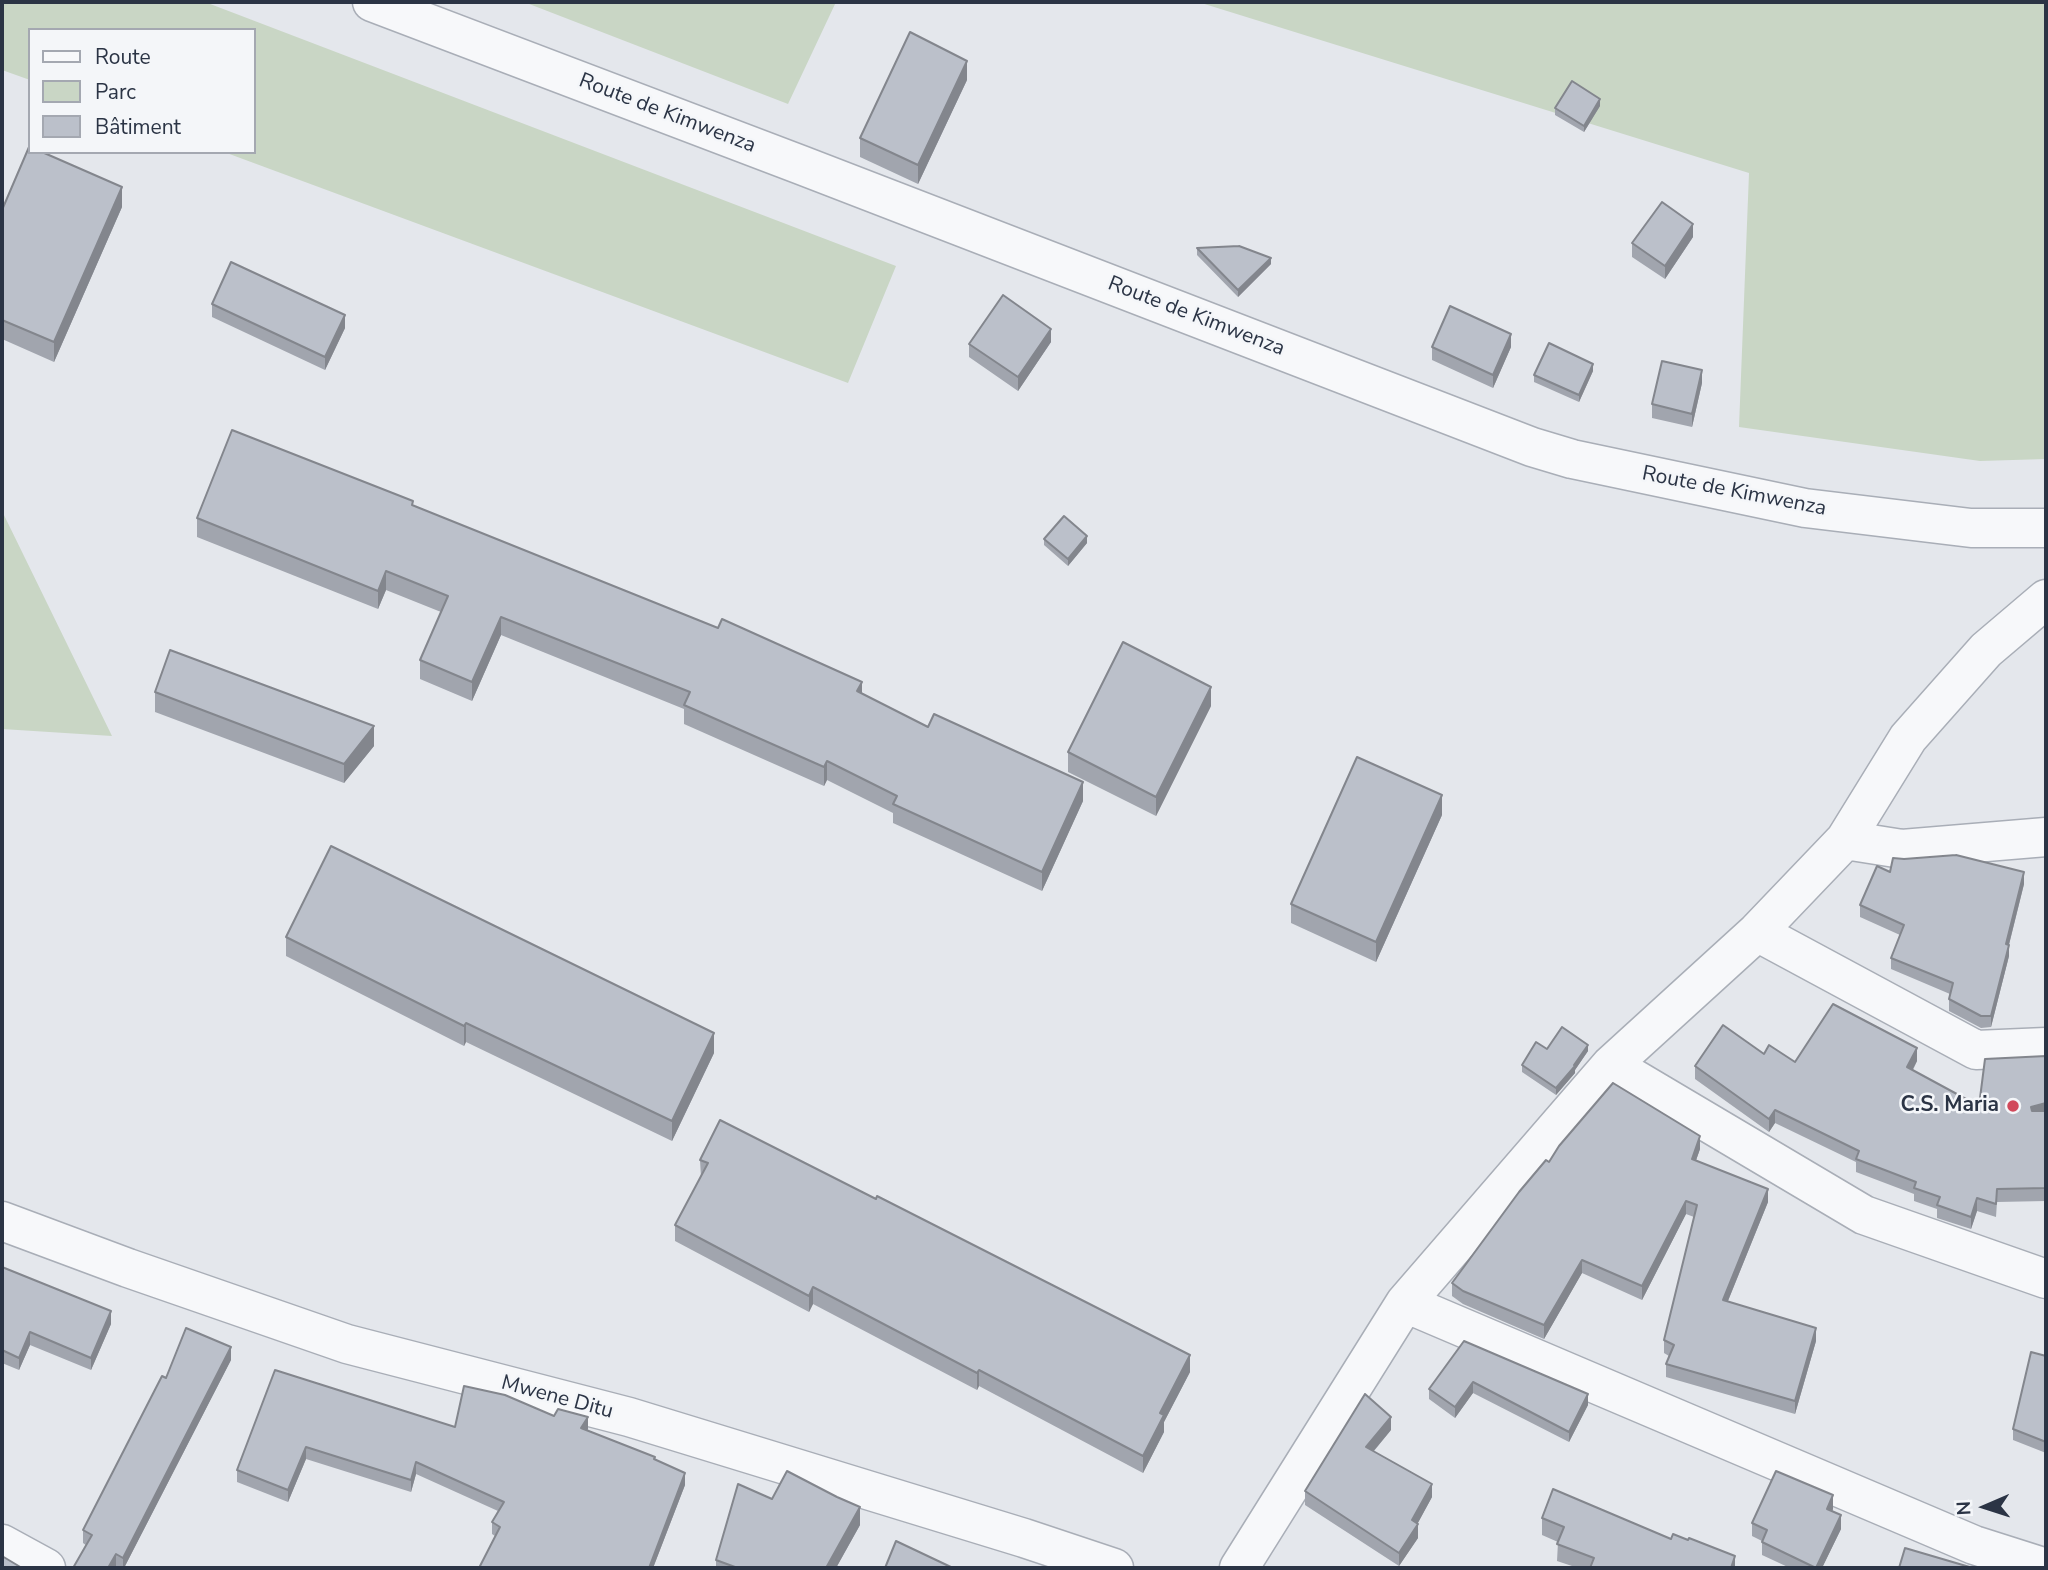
<!DOCTYPE html>
<html>
<head>
<meta charset="utf-8">
<style>
  body { margin:0 }
  #map { position:relative; width:2048px; height:1570px; overflow:hidden; background:#e4e7ec; font-family:"Nunito Sans",sans-serif }
  canvas { display:block }
  .frame { position:absolute; inset:0; border:4px solid #2b3445; pointer-events:none }
  .legend { position:absolute; left:28px; top:28px; width:228px; height:126px; box-sizing:border-box; background:#f4f6f9; border:2px solid #a4a8b1; margin:0; padding:9px 12px; list-style:none; font-size:21px; color:#2b3445 }
  .legend li { display:flex; align-items:center; gap:14px; height:35px }
  .legend b { width:35px; border:2px solid #a4a8b1 }
  .north { position:absolute; left:1950px; top:1472px; width:70px; height:70px; -webkit-text-stroke:5px #f4f6f9; paint-order:stroke; rotate:267deg; font-size:19px; font-weight:700; line-height:28px; text-align:center; color:#2b3445 }
  .north::after { content:''; display:block; margin:auto; width:24px; height:32px; background:#2b3445; clip-path:polygon(50% 0,100% 100%,50% 72%,0 100%) }
</style>
</head>
<body>
<div id="map">
<canvas width="2048" height="1570"></canvas>
<div class="frame"></div>
<ul class="legend">
<li><b style="height:9px;background:#f7f8fa"></b>Route</li>
<li><b style="height:19px;background:#c9d6c5"></b>Parc</li>
<li><b style="height:19px;background:#bbc0ca"></b>Bâtiment</li>
</ul>
<div class="north">N</div>
</div>
<script>
const context = document.querySelector('canvas').getContext('2d');
context.lineJoin = 'round';
function fill(path, color) { context.fillStyle = color; context.fill(path, 'evenodd'); }
const poly = rows => new Path2D(rows.map(r => 'M' + r).join(''));
function strokePath(path, color, width, dash) { context.strokeStyle = color; context.lineWidth = width; context.lineCap = dash ? 'butt' : 'round'; context.setLineDash(dash || []); context.stroke(path); }
function write(font, color, halo, rows, align = 'center') {
  context.font = font + ' "Nunito Sans",sans-serif'; context.lineWidth = 5; context.setLineDash([]); context.textBaseline = 'middle'; context.strokeStyle = halo; context.fillStyle = color; for (const [text, x, y, turn = 0] of rows) {
    context.save(); context.translate(x, y); context.rotate((+turn || 0) * Math.PI / 180); context.textAlign = isNaN(turn) ? turn : align; if (halo) context.strokeText(text, 0, 0); context.fillText(text, 0, 0); context.restore();
  }
}
fill(poly([
  [2,2,205,2,896,266,848,383,224,152,254,152,254,30,30,30,30,80,2,70],
  [524,2,836,2,788,104],
  [1198,2,2046,2,2046,459,1980,461,1739,427,1749,173],
  [2,511,112,736,2,729]
]), '#c9d6c5');
const minor = poly([
  [1845,840,1902,849,2046,837],
  [1757,932,1976,1050,2046,1047],
  [1611,1065,1864,1215,2046,1279],
  [2,1221,128,1268,347,1344,629,1417,1024,1538,1114,1568],
  [1405,1303,1974,1545,2046,1568],
  [2,1544,46,1568],
  [1239,1568,1405,1303,1611,1065,1757,932,1845,840,1908,738,1986,650,2046,599]
]);
const tertiary = poly([
  [372,2,801,165,1532,447,1572,459,1805,508,1971,528,2046,528]
]);
strokePath(minor, '#a9aeb7', 41);
strokePath(tertiary, '#a9aeb7', 41);
strokePath(minor, '#f7f8fa', 38);
strokePath(tertiary, '#f7f8fa', 38);
fill(poly([
  [967,80,918,184,860,157,860,138],
  [1600,106,1584,132,1555,115,1555,108],
  [122,207,54,362,2,339,2,210],
  [1693,237,1665,279,1632,257,1632,243],
  [1197,248,1271,264,1238,297,1197,255],
  [212,304,345,328,325,370,212,317],
  [1051,342,1018,391,969,357,969,344],
  [1432,347,1511,347,1493,388,1432,360],
  [1593,371,1579,402,1534,382,1534,375],
  [1702,383,1692,427,1652,418,1652,404],
  [413,505,862,694,928,727,1083,801,1042,891,893,823,893,813,827,780,824,786,684,724,684,709,501,635,472,701,420,679,420,660,441,612,386,590,378,609,197,537,197,518],
  [1044,539,1087,543,1068,566,1044,545],
  [155,692,374,746,344,783,155,712],
  [1211,706,1156,816,1068,772,1068,752],
  [1442,815,1376,962,1291,923,1291,904],
  [1890,872,2024,884,2009,945,2009,956,1991,1027,1981,1028,1949,1011,1949,999,1950,994,1891,969,1891,958,1900,935,1860,917,1860,905],
  [286,937,714,1053,672,1141,466,1042,464,1046,286,956],
  [1547,1049,1588,1051,1575,1070,1575,1073,1556,1095,1522,1072,1522,1065],
  [1764,1054,1795,1062,1917,1061,1913,1070,1979,1106,2046,1056,2046,1201,1997,1202,1996,1217,1977,1211,1971,1229,1937,1218,1937,1209,1914,1201,1914,1194,1856,1172,1856,1162,1775,1123,1769,1132,1695,1079,1695,1066],
  [1700,1149,1696,1160,1768,1202,1728,1301,1816,1341,1795,1414,1666,1377,1666,1364,1669,1356,1664,1353,1664,1340,1694,1217,1686,1214,1642,1300,1582,1273,1544,1339,1463,1304,1452,1296,1452,1283,1549,1162],
  [700,1160,1190,1372,1164,1422,1164,1432,1143,1473,979,1386,977,1390,813,1304,809,1312,675,1241,675,1225,701,1177],
  [2,1267,111,1324,91,1370,30,1345,19,1370,2,1363],
  [1464,1341,1588,1405,1569,1442,1473,1393,1455,1418,1429,1399,1429,1389],
  [2046,1356,2046,1453,2013,1440,2013,1429],
  [231,1360,124,1568,116,1567,83,1543,83,1530,166,1378],
  [275,1370,455,1427,554,1416,588,1429,587,1431,655,1459,685,1485,653,1568,479,1568,495,1536,492,1534,492,1522,498,1511,416,1474,411,1492,306,1459,288,1502,237,1482,237,1470],
  [1391,1430,1374,1451,1432,1497,1417,1524,1418,1538,1399,1566,1305,1505,1305,1491],
  [772,1499,860,1525,836,1568,716,1568,716,1560],
  [1833,1509,1832,1512,1841,1529,1822,1568,1790,1568,1762,1555,1762,1541,1752,1536,1752,1523],
  [1542,1518,1735,1568,1578,1568,1557,1561,1558,1542,1542,1535]
]), '#a1a5ae');
fill(poly([
  [967,61,967,80,918,184,918,165],
  [1600,99,1600,106,1584,132,1584,126],
  [122,187,122,207,54,362,54,342],
  [1693,224,1693,237,1665,279,1665,266],
  [1271,258,1271,264,1238,297,1238,290],
  [345,315,345,328,325,370,325,357],
  [1051,329,1051,342,1018,391,1018,377],
  [1511,334,1511,347,1493,388,1493,375],
  [1593,364,1593,371,1579,402,1579,395],
  [1702,370,1702,383,1692,427,1692,414],
  [1087,536,1087,543,1068,566,1068,559],
  [386,571,386,590,378,609,378,591],
  [501,617,501,635,472,701,472,682],
  [862,682,862,700,857,691],
  [1211,687,1211,706,1156,816,1156,797],
  [374,726,374,746,344,783,344,764],
  [827,761,827,780,824,786,824,767],
  [1083,782,1083,801,1042,891,1042,872],
  [1442,795,1442,815,1376,962,1376,942],
  [2024,872,2024,884,2006,956,2006,944],
  [2009,945,2009,956,1991,1027,1991,1016],
  [466,1023,466,1042,464,1046,464,1026],
  [714,1033,714,1053,672,1141,672,1121],
  [1588,1045,1588,1051,1575,1070,1575,1073,1556,1095,1556,1088],
  [1917,1048,1917,1061,1907,1080,1907,1067],
  [2046,1103,2046,1116,2031,1120,2031,1107],
  [1775,1110,1775,1123,1769,1132,1769,1119],
  [1700,1136,1700,1149,1692,1172,1692,1159],
  [1768,1189,1768,1202,1723,1313,1723,1300],
  [1977,1198,1977,1211,1971,1229,1971,1217],
  [1686,1201,1686,1214,1642,1300,1642,1286],
  [1582,1260,1582,1273,1544,1339,1544,1325],
  [813,1287,813,1304,809,1312,809,1296],
  [111,1311,111,1324,91,1370,91,1358],
  [1816,1328,1816,1341,1795,1414,1795,1401],
  [30,1332,30,1345,19,1370,19,1358],
  [231,1347,231,1360,124,1568,123,1568,123,1558],
  [1190,1355,1190,1372,1164,1422,1164,1432,1143,1473,1143,1456,1160,1413],
  [979,1370,979,1386,977,1390,977,1373],
  [1473,1382,1473,1393,1455,1418,1455,1407],
  [1588,1394,1588,1405,1569,1442,1569,1432],
  [588,1417,588,1429,581,1440,581,1428],
  [1391,1417,1391,1430,1366,1460,1366,1447],
  [306,1447,306,1459,288,1502,288,1490],
  [416,1462,416,1474,411,1492,411,1480],
  [685,1473,685,1485,653,1568,649,1568],
  [1432,1484,1432,1497,1412,1534,1412,1520],
  [1833,1495,1833,1509,1827,1523,1827,1509],
  [860,1507,860,1525,836,1568,826,1568],
  [1841,1515,1841,1529,1822,1568,1816,1568],
  [1418,1524,1418,1538,1399,1566,1399,1553],
  [116,1554,116,1567,115,1568,108,1568],
  [1735,1556,1735,1568,1731,1568]
]), '#83868d');
const building = poly([
  [910,32,967,61,918,165,860,138,910,32],
  [1572,81,1600,99,1584,126,1555,108,1572,81],
  [29,147,30,152,42,152,122,187,54,342,2,320,2,210,29,147],
  [1662,202,1693,224,1665,266,1632,243,1662,202],
  [1239,246,1271,258,1238,290,1197,248,1239,246],
  [231,262,345,315,325,357,212,304,231,262],
  [1003,295,1051,329,1018,377,969,344,1003,295],
  [1450,306,1511,334,1493,375,1432,347,1450,306],
  [1549,343,1593,364,1579,395,1534,375,1549,343],
  [1662,361,1702,370,1692,414,1652,404,1662,361],
  [232,430,413,501,412,505,718,628,722,619,862,682,857,691,928,727,934,714,1083,782,1042,872,893,804,897,796,827,761,824,767,684,705,690,692,501,617,472,682,420,660,448,596,386,571,378,591,197,518,232,430],
  [1064,516,1087,536,1068,559,1044,539,1064,516],
  [1123,642,1211,687,1156,797,1068,752,1123,642],
  [170,650,374,726,344,764,155,692,170,650],
  [1357,757,1442,795,1376,942,1291,904,1357,757],
  [331,846,714,1033,672,1121,466,1023,464,1026,286,937,331,846],
  [1956,855,2024,872,2006,944,2009,945,1991,1016,1981,1016,1949,999,1953,983,1891,958,1904,925,1860,905,1877,866,1890,872,1893,858,1904,859,1956,855],
  [1833,1004,1917,1048,1907,1067,1979,1106,1985,1059,2046,1056,2046,1103,2031,1107,2032,1111,2046,1111,2046,1188,1997,1189,1996,1204,1977,1198,1971,1217,1937,1205,1940,1197,1914,1188,1916,1182,1856,1159,1859,1151,1775,1110,1769,1119,1695,1066,1723,1025,1764,1054,1769,1045,1795,1062,1833,1004],
  [1562,1027,1588,1045,1574,1065,1575,1066,1556,1088,1522,1065,1536,1042,1547,1049,1562,1027],
  [1613,1083,1700,1136,1692,1159,1768,1189,1723,1300,1816,1328,1795,1401,1666,1364,1674,1345,1664,1340,1697,1205,1686,1201,1642,1286,1582,1260,1544,1325,1463,1291,1452,1283,1519,1192,1546,1160,1549,1162,1559,1146,1613,1083],
  [720,1120,876,1199,877,1196,1190,1355,1160,1413,1164,1415,1143,1456,979,1370,977,1373,813,1287,809,1296,675,1225,708,1163,700,1160,720,1120],
  [2,1267,111,1311,91,1358,30,1332,19,1358,2,1350,2,1267],
  [186,1328,231,1347,123,1558,116,1554,108,1568,73,1568,92,1535,83,1530,162,1376,166,1378,186,1328],
  [1464,1341,1588,1394,1569,1432,1473,1382,1455,1407,1429,1389,1464,1341],
  [2031,1352,2046,1356,2046,1442,2013,1429,2031,1352],
  [275,1370,455,1427,464,1386,505,1395,554,1416,558,1409,588,1417,581,1428,655,1457,654,1459,685,1473,649,1568,479,1568,500,1527,492,1522,504,1502,416,1462,411,1480,306,1447,288,1490,237,1470,275,1370],
  [1365,1394,1391,1417,1366,1447,1432,1484,1412,1520,1418,1524,1399,1553,1305,1491,1365,1394],
  [787,1471,837,1497,860,1507,826,1568,734,1568,735,1567,716,1560,738,1484,772,1499,787,1471],
  [1776,1471,1833,1495,1827,1509,1841,1515,1816,1568,1762,1542,1767,1530,1752,1523,1776,1471],
  [1553,1489,1671,1539,1673,1534,1688,1540,1689,1538,1735,1556,1731,1568,1590,1568,1594,1558,1557,1544,1564,1527,1542,1518,1553,1489],
  [896,1541,953,1568,885,1568,896,1541],
  [1905,1548,1973,1568,1899,1568,1905,1548],
  [2,1556,22,1568,2,1568,2,1556]
]);
fill(building, '#bbc0ca');
strokePath(building, '#83868d', 2);
for (const [x, y, r, color] of [
  [2013,1106,7,"#d1495b"]
]) { const dot = new Path2D(); dot.arc(x, y, r, 0, 2 * Math.PI); context.fillStyle = color; context.fill(dot); strokePath(dot, '#f4f6f9', 2.5); }
write('21px', '#2b3445', '#f4f6f9', [
  ["Route de Kimwenza",667,114,21],
  ["Route de Kimwenza",1196,317,21],
  ["Route de Kimwenza",1734,492,11],
  ["Mwene Ditu",557,1398,15]
]);
write('bold 21px', '#2b3445', '#f4f6f9', [
  ["C.S. Maria",1999,1106]
], 'right');
</script>
</body>
</html>
